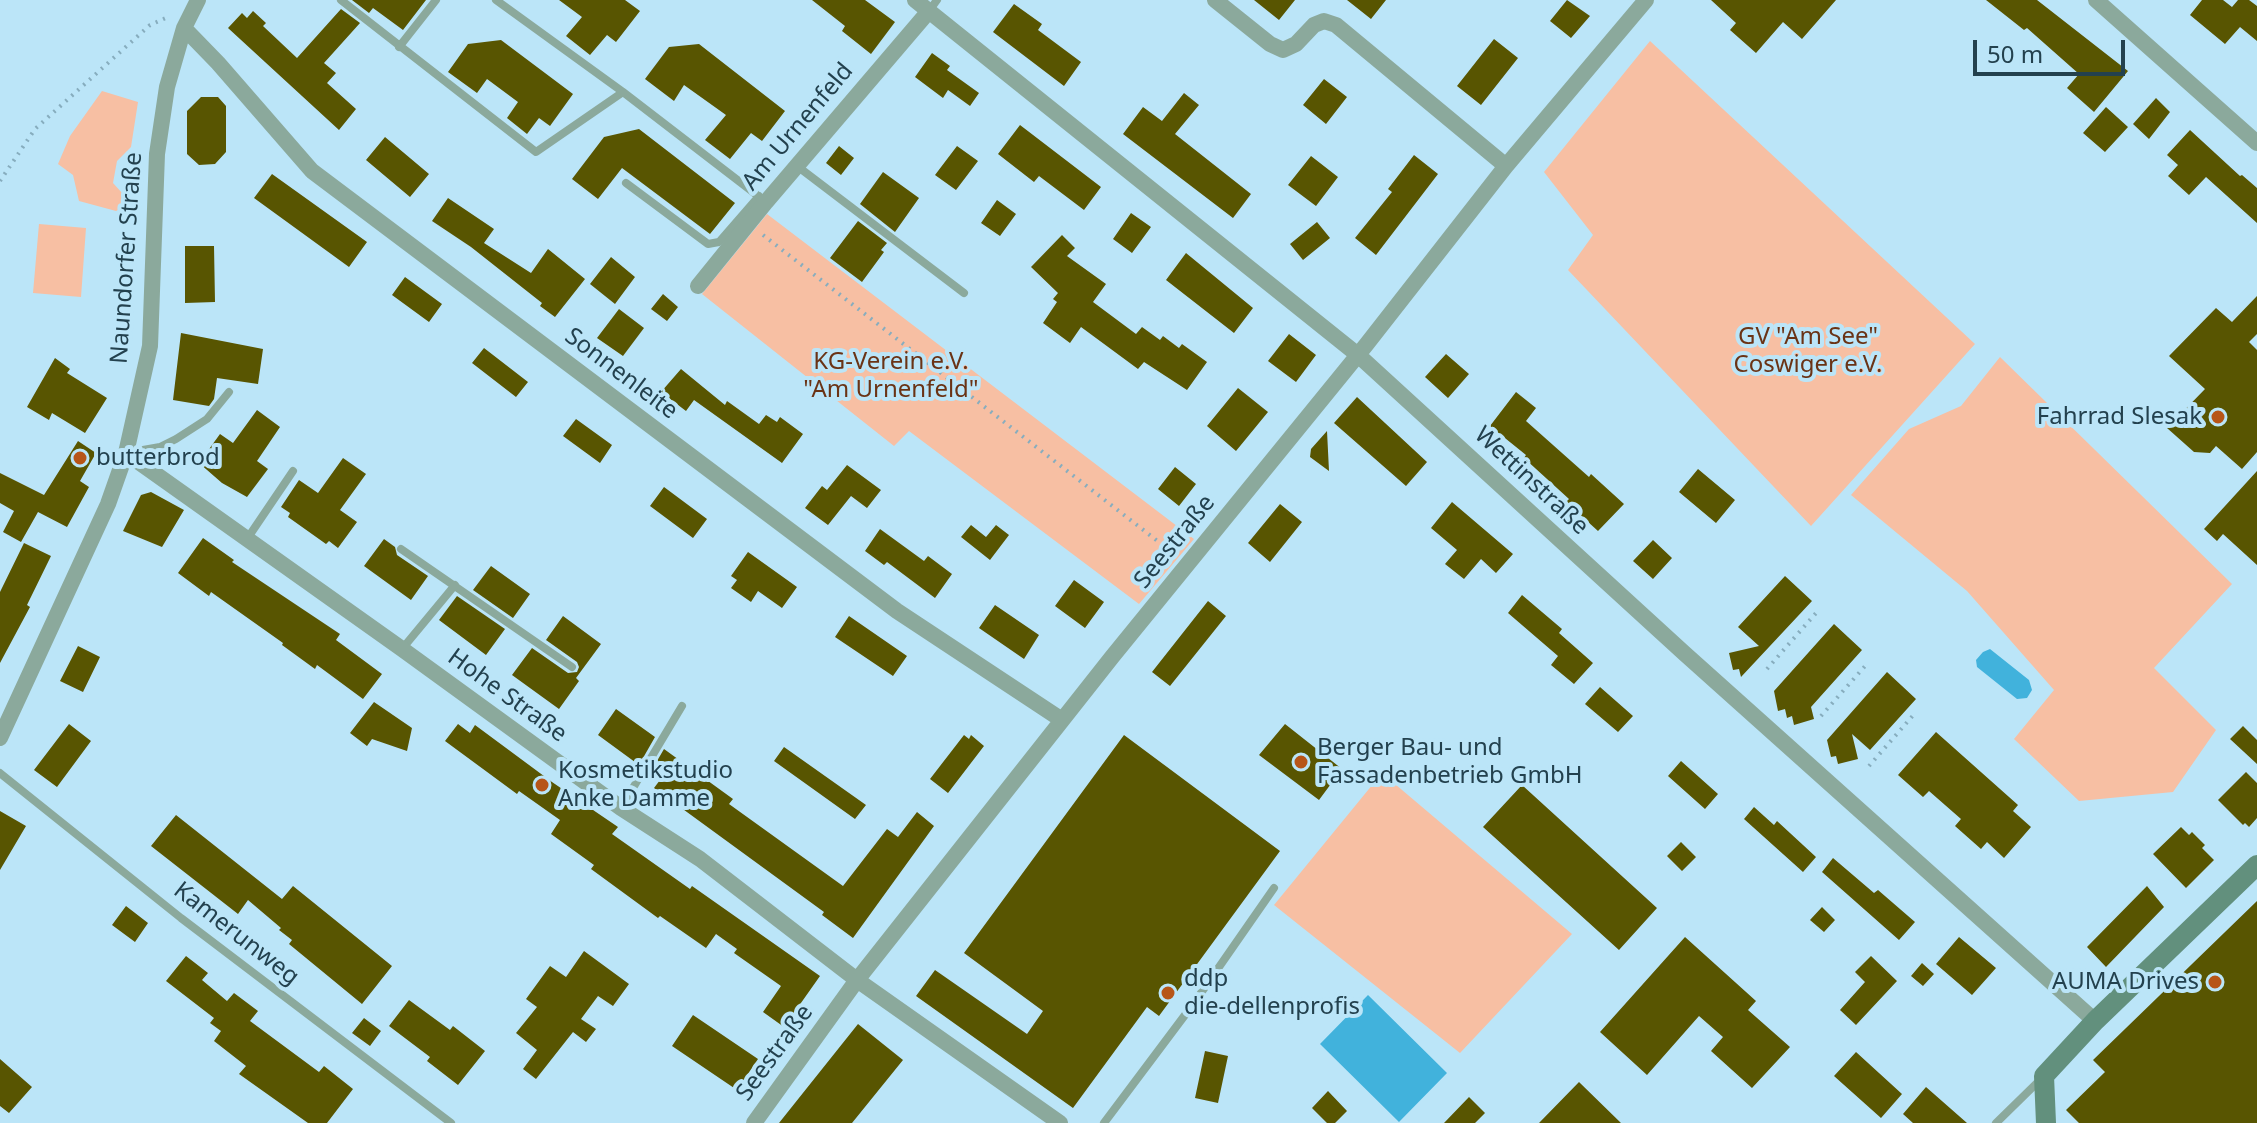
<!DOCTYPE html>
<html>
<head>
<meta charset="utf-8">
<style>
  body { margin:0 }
  #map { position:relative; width:2257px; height:1123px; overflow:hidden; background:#bbe5f8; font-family:"Noto Sans",sans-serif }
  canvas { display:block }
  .scale { position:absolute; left:1973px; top:40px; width:152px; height:36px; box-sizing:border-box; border:4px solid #23414e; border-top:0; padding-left:10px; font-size:24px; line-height:28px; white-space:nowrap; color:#23414e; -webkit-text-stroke:6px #bbe5f8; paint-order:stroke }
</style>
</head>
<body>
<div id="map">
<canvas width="2257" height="1123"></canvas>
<div class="scale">50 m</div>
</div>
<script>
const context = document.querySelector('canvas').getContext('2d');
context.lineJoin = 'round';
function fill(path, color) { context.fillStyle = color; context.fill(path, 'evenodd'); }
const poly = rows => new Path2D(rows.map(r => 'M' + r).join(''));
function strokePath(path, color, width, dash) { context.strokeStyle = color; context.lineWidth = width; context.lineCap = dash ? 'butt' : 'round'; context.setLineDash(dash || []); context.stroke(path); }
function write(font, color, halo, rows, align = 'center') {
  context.font = font + ' "Noto Sans",sans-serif'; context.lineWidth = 8; context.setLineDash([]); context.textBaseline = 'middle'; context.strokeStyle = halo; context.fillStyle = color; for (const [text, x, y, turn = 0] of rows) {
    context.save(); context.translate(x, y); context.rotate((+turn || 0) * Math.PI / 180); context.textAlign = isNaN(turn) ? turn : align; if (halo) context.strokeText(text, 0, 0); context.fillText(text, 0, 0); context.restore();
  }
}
fill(poly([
  [1650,41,1975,344,1811,526,1568,270,1593,235,1544,172],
  [102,91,138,102,131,147,117,161,113,183,123,194,122,208,116,211,79,201,73,175,58,164,70,136],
  [767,214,1194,539,1139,604,909,431,894,446,702,294],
  [39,224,86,228,81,297,33,293],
  [2000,357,2232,584,2154,668,2216,730,2173,792,2079,801,2014,739,2054,690,1967,591,1851,495,1909,429,1961,406],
  [1382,773,1572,934,1460,1053,1274,905]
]), '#f7bfa3');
fill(poly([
  [1990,649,2029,680,2032,690,2027,698,2017,699,1977,667,1976,660,1983,652],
  [1368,995,1447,1073,1399,1122,1320,1044]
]), '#41b2dc');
fill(poly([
  [352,0,426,0,403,30,373,8,369,13],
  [559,0,625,0,640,11,616,42,607,35,590,55,566,36,582,17],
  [812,0,865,0,895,22,871,54,842,31,845,26],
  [1254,0,1295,0,1279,20],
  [1347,0,1386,0,1371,19],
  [1567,0,1590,16,1571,38,1550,21],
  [1711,0,1836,0,1802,39,1783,22,1756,53,1730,30,1736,23],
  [1986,0,2037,0,2128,71,2094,112,2067,88,2079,74,2027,28,2024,30],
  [2202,0,2223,0,2232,7,2238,0,2249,0,2257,6,2257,41,2240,27,2225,44,2190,15],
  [1014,4,1042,24,1038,30,1081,62,1064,86,993,32],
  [341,9,360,23,324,63,336,73,327,83,356,109,339,130,228,28,242,13,247,18,253,11,266,23,263,26,297,58],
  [1494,39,1518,58,1481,105,1457,86],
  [501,40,573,94,550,126,539,118,527,134,507,118,518,102,487,79,477,93,448,72,468,44],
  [699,44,785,111,762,141,751,133,730,159,705,140,726,115,684,85,674,101,645,79,669,47],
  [932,53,950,66,947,70,979,93,970,106,948,90,943,98,915,77],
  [1324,79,1347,97,1326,124,1303,105],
  [1184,93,1199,105,1175,134,1251,194,1233,218,1123,134,1143,107,1162,121],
  [201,97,218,97,226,106,226,152,215,164,199,165,187,154,187,111],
  [2156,98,2170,112,2149,139,2133,124],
  [2106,107,2128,127,2105,152,2083,133],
  [1020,125,1101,187,1084,210,1039,176,1034,182,998,154],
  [639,129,735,203,710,234,622,168,598,199,572,179,604,137],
  [2190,130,2240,176,2242,175,2257,188,2257,223,2206,177,2189,195,2168,176,2178,165,2167,155],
  [385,137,429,174,410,197,366,160],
  [839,146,854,158,841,175,826,163],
  [957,146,978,161,956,190,935,175],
  [1414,155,1438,174,1376,255,1355,238,1392,192,1388,189],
  [1311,156,1338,177,1316,206,1288,185],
  [883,172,919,198,895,232,860,204],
  [272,174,367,242,349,267,254,198],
  [448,198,494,229,484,243,531,273,548,249,585,279,555,317,540,306,542,303,471,247,432,221],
  [997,200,1016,214,1000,236,981,223],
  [1131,213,1151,227,1132,253,1113,239],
  [858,221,887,243,881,250,884,252,862,282,830,258],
  [1317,222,1330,238,1303,260,1290,244],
  [1062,235,1075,248,1067,256,1106,284,1093,302,1136,334,1142,327,1160,340,1163,336,1179,348,1182,344,1207,362,1187,390,1144,362,1138,369,1081,327,1070,343,1043,323,1057,302,1053,299,1058,293,1031,267],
  [185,246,214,246,215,302,185,303],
  [1186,253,1253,308,1234,333,1166,280],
  [611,257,635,277,615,304,590,284],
  [405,277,442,304,429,322,392,295],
  [663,294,678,307,667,321,651,309],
  [2257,296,2257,334,2249,342,2257,350,2257,452,2242,469,2216,446,2210,453,2194,452,2167,428,2205,389,2169,356,2216,308,2232,322],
  [619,309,644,328,623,356,597,338],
  [181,333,263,349,258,384,217,378,214,399,209,406,173,400],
  [1289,334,1316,355,1296,382,1268,361],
  [484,348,528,382,516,397,472,363],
  [1446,354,1469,374,1448,398,1425,377],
  [55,358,70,369,67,373,107,398,85,433,52,413,49,420,27,407],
  [681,369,725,405,727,401,759,424,766,415,777,422,780,417,803,434,782,463,694,400,686,411,661,392],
  [1238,388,1268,412,1236,451,1207,426],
  [1516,392,1536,408,1526,421,1589,477,1591,474,1624,504,1598,531,1566,502,1569,499,1524,458,1526,455,1490,426],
  [1357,397,1427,462,1406,486,1334,423],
  [257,410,280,427,257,461,268,469,247,497,222,483,199,463,220,434,233,443],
  [576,419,612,445,600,463,563,436],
  [1327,431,1329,471,1310,457,1311,449],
  [78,441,96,453,80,481,89,487,67,527,38,512,21,542,3,532,14,511,0,503,0,473,44,495],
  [343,458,366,474,340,510,357,522,338,548,329,541,326,544,288,517,290,513,281,507,299,480,318,493],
  [847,465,881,490,867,508,851,496,828,525,805,508,822,486,827,490],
  [1175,467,1196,484,1179,506,1158,489],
  [1698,469,1735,500,1716,523,1679,492],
  [2257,471,2257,565,2223,534,2217,541,2204,529],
  [664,487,707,519,693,538,650,506],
  [151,492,184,510,162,547,123,531,141,495],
  [1452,502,1513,554,1496,573,1481,559,1464,579,1445,564,1457,550,1431,528],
  [1280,504,1302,522,1270,562,1248,543],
  [971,525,986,537,996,525,1009,535,990,560,961,537],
  [880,529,924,561,928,556,952,574,935,598,887,562,884,565,865,551],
  [203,538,234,560,232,562,340,634,336,640,382,674,363,699,317,665,315,669,282,645,283,643,211,592,209,596,178,573],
  [384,539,395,547,397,555,428,576,411,600,364,566],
  [1653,540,1672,558,1653,579,1633,561],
  [24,543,51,556,27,605,30,607,0,663,0,592],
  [748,552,797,587,782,608,758,591,751,602,731,588,737,580,731,576],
  [491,566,530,594,513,618,473,590],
  [1785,576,1812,601,1741,677,1739,669,1733,670,1729,653,1759,646,1738,627],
  [1074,580,1104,602,1085,628,1055,606],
  [1522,595,1562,629,1559,633,1593,663,1574,684,1551,665,1558,656,1508,613],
  [457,596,505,629,486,655,439,620],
  [1208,601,1226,616,1170,686,1152,672],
  [995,605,1039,635,1024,659,979,628],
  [563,616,601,644,576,678,579,681,559,709,512,675,532,648,568,673,577,672,579,667,577,662,546,640],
  [849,616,907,656,893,676,835,637],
  [1834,624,1862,650,1811,707,1814,719,1794,725,1792,716,1787,718,1785,709,1778,711,1774,691],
  [78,646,100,657,83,692,60,681],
  [1887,672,1916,699,1870,750,1852,734,1858,759,1838,764,1836,756,1831,757,1827,740],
  [1600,687,1633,716,1618,732,1585,704],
  [374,702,412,728,407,751,372,739,367,746,350,733],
  [616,709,655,737,639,765,598,735],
  [69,724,91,741,57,787,34,770],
  [458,724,470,733,475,725,552,782,618,827,612,834,690,889,692,886,820,976,784,1027,763,1012,781,986,734,953,737,949,716,934,706,948,660,916,658,918,591,869,594,865,551,834,560,820,519,791,517,794,445,741],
  [1285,724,1342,769,1319,800,1259,755],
  [2243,726,2257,740,2257,764,2230,739],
  [1936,732,2018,805,2013,811,2031,827,2004,858,1987,842,1981,849,1955,826,1961,819,1929,791,1923,797,1898,775],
  [964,735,969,739,971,735,984,746,948,793,930,779],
  [1124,735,1280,851,1159,1016,1147,1007,1073,1108,916,996,935,970,1027,1034,1043,1011,964,953],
  [784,747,866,805,855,819,774,761],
  [664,749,733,799,729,804,843,886,887,829,898,837,917,812,934,826,853,938,822,915,824,912,654,788,660,780,650,773],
  [1681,761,1718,794,1705,809,1668,776],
  [2246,772,2257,783,2257,818,2249,827,2245,823,2243,825,2218,800],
  [1522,785,1657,908,1619,950,1483,827],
  [1754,807,1774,825,1777,821,1816,857,1803,872,1744,819],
  [0,811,26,826,0,870],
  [176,815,282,899,293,886,392,966,362,1004,289,944,292,940,279,930,281,928,248,900,238,914,151,846],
  [2181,827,2189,835,2192,832,2205,845,2202,848,2214,860,2186,888,2153,854],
  [1681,842,1696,857,1682,871,1667,856],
  [1833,858,1874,893,1878,890,1915,922,1899,940,1822,872],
  [2147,886,2164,907,2106,967,2087,947],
  [2257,901,2257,1123,2079,1123,2066,1110,2105,1072,2093,1060],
  [126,906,148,923,135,942,112,925],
  [1822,907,1835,920,1824,932,1810,920],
  [1685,937,1756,1001,1748,1010,1790,1047,1752,1088,1711,1051,1723,1037,1699,1016,1647,1075,1600,1032],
  [1959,937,1996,968,1972,995,1936,964],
  [584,951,629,984,613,1006,598,996,581,1019,596,1029,586,1042,573,1032,536,1079,523,1069,537,1050,516,1033,537,1007,526,999,550,966,566,977],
  [186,956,208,973,202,980,227,1001,234,993,258,1011,250,1021,319,1072,324,1066,353,1089,327,1123,308,1123,239,1074,246,1066,214,1041,221,1031,210,1023,214,1018,166,981],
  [1871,956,1897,981,1856,1025,1840,1010,1865,982,1855,972],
  [1922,963,1934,974,1923,986,1911,976],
  [409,1000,450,1030,453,1026,485,1051,458,1085,427,1061,430,1057,389,1026],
  [693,1015,758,1059,737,1090,672,1046],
  [364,1018,381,1031,370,1046,352,1033],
  [858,1024,903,1060,852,1123,779,1123],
  [1205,1051,1228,1056,1218,1103,1195,1098],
  [1856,1052,1902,1094,1881,1118,1834,1076],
  [0,1059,32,1087,9,1113,0,1106],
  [1579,1082,1621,1123,1539,1123],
  [1926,1087,1967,1123,1913,1123,1903,1114],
  [1328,1091,1347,1111,1335,1123,1327,1123,1312,1108],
  [1469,1097,1485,1113,1475,1123,1444,1123]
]), '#585501');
strokePath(poly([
  [0,181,35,129,150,25,168,17],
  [120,209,136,225],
  [763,235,1173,553],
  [1767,669,1816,613],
  [1821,716,1866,665],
  [1869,766,1916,712]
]), '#87adbe', 4, [2, 6]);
strokePath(poly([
  [341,0,536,152,623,92],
  [496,0,623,92,766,202],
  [929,11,937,0],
  [399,47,436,0],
  [797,166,964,293],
  [626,183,708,244,719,242,759,196],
  [126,453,160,447,176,439,207,419,229,392],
  [247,539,293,471],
  [401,549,572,667],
  [402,649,455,585],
  [0,773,181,918,451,1123],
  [621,808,682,706],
  [1104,1123,1194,1003,1274,888],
  [1996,1123,2041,1079]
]), '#8ba99c', 8);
strokePath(poly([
  [915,0,1358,355,1684,653,2095,1021],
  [1215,0,1270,44,1283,50,1296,44,1314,25,1324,21,1336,25,1506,166],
  [2096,0,2257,143],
  [184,28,218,63,312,171,897,611,1062,720],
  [698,286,766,202,929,11],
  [126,453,402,649,621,808,700,859,857,980,1060,1123],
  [0,738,108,504,126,453,150,346,157,154,167,87,184,28,198,0],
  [754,1123,857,980,1112,657,1366,345,1506,166,1646,0]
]), '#8ba99c', 16);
strokePath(poly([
  [2046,1123,2044,1076,2095,1021,2257,865]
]), '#62907d', 20);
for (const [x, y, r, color] of [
  [2218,417,8,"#b75518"],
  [80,458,8,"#b75518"],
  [1301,762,8,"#b75518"],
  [542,785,8,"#b75518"],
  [2215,982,8,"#b75518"],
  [1168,993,8,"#b75518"]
]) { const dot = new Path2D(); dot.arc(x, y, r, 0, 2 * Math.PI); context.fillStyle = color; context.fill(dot); strokePath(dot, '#bbe5f8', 3); }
write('24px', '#23414e', '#bbe5f8', [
  ["Am Urnenfeld",798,127,-50],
  ["Naundorfer Straße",127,258,-86],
  ["Sonnenleite",621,374,37],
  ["Wettinstraße",1531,481,43],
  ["Seestraße",1175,542,-51],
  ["Hohe Straße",507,696,36],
  ["Kamerunweg",236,934,38],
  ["Seestraße",775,1053,-54]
]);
write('24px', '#6a3315', '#bbe5f8', [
  ["GV \"Am See\"",1808,337],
  ["Coswiger e.V.",1808,365],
  ["KG-Verein e.V.",891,362],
  ["\"Am Urnenfeld\"",891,390]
]);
write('24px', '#23414e', '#bbe5f8', [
  ["Fahrrad Slesak",2202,417,"right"],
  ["butterbrod",96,458],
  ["Berger Bau- und",1317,748],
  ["Fassadenbetrieb GmbH",1317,776],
  ["Kosmetikstudio",558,771],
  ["Anke Damme",558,799],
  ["ddp",1184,979],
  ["die-dellenprofis",1184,1007],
  ["AUMA Drives",2199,982,"right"]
], 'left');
</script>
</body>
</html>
